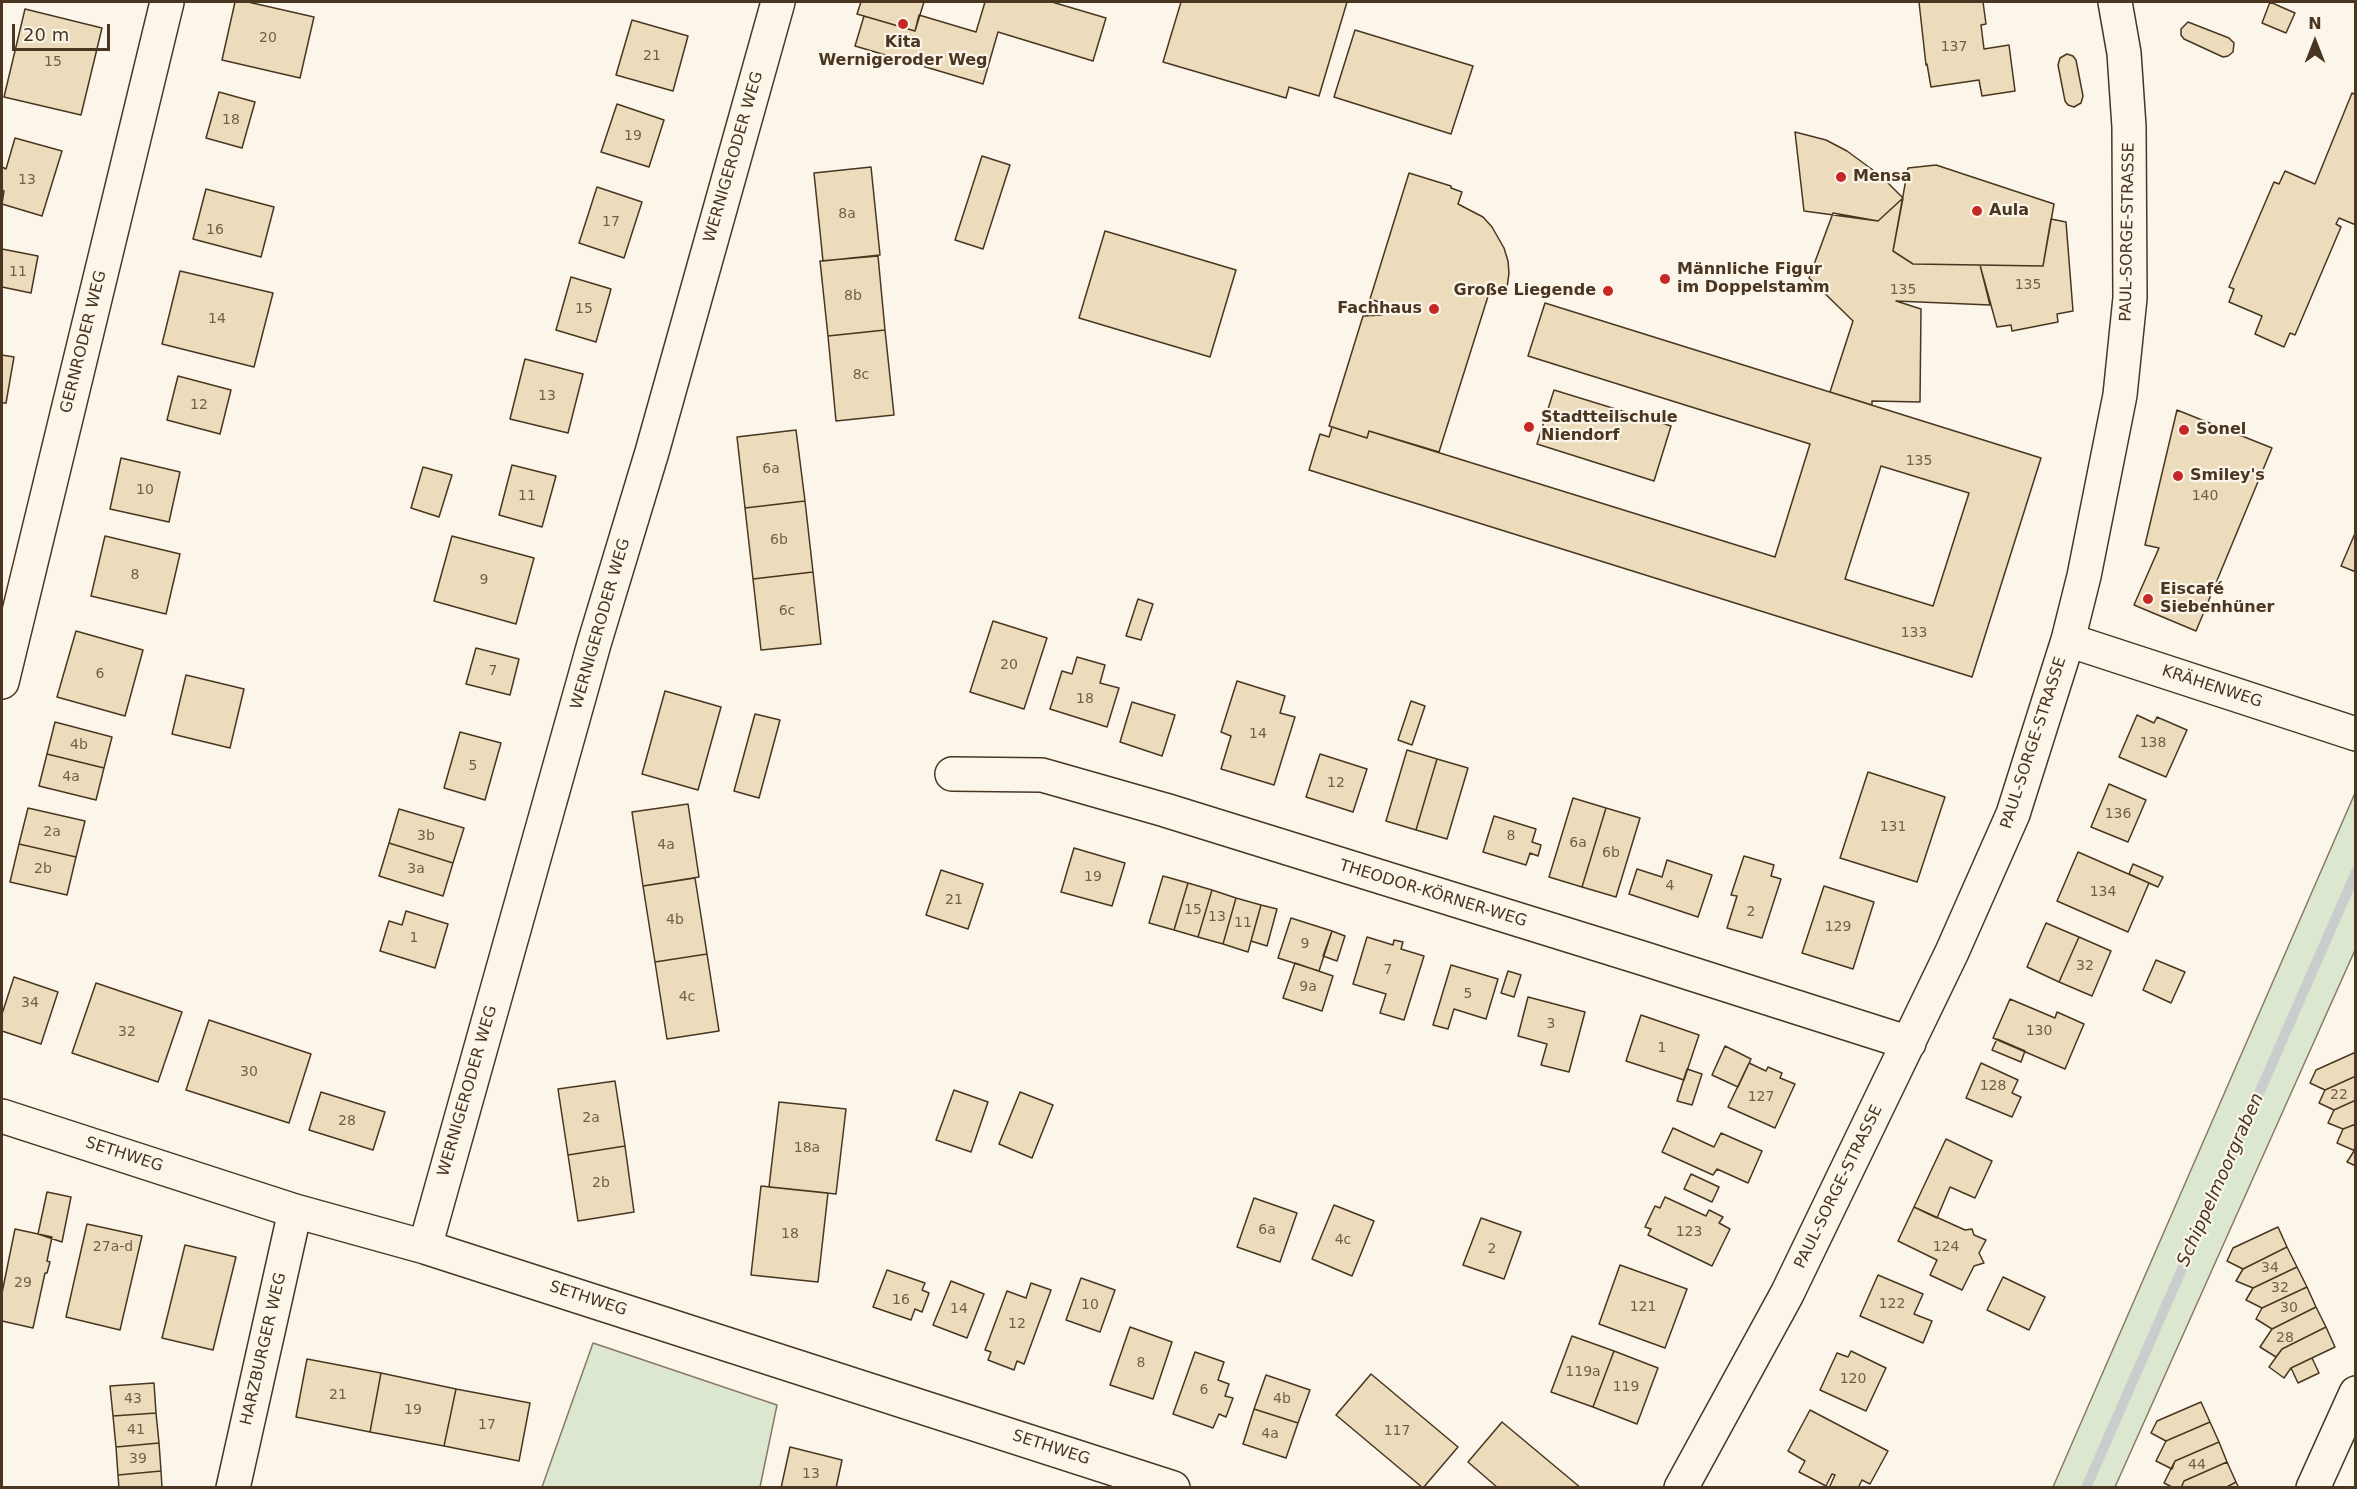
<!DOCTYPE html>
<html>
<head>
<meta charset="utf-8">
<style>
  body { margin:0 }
  #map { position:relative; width:2357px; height:1489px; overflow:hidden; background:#fbf6e9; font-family:"DejaVu Sans",sans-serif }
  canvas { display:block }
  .frame { position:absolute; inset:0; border:3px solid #4a3520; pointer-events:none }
  .north { position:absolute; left:2285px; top:12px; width:60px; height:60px; -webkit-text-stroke:4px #fbf6e9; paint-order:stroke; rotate:0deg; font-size:16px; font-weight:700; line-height:24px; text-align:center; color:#4a3520 }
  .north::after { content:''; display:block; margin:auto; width:21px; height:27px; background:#4a3520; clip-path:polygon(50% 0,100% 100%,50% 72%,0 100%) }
  .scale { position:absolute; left:12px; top:24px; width:98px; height:27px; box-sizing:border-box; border:3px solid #4a3520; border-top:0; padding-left:8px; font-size:18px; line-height:21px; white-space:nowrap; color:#4a3520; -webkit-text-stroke:4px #fbf6e9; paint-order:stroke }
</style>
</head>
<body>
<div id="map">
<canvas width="2357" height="1489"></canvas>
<div class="frame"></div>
<div class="north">N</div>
<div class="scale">20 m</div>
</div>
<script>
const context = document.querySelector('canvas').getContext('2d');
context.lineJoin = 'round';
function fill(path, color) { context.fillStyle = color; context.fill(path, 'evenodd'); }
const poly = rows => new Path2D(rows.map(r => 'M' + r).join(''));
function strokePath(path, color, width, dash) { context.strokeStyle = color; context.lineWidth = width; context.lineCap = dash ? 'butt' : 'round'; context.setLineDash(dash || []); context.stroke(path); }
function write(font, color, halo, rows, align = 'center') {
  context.font = font + ' "DejaVu Sans",sans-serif'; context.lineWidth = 4.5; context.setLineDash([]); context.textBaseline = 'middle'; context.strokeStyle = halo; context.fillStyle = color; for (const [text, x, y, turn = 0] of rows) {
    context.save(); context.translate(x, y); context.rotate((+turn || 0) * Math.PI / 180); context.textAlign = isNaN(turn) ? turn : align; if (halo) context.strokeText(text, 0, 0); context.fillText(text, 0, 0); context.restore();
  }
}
const green = poly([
  [2355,793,2355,950,2115,1487,2053,1487,2355,793],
  [593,1343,777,1405,760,1487,542,1487,593,1343]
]);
fill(green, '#dce7d0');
strokePath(green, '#887966', 1.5);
strokePath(poly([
  [2086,1488,2356,872]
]), '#c9cecd', 10);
const building = poly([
  [235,2,248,2,314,17,300,78,222,60,235,2],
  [861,2,924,2,915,31,857,14,861,2],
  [985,2,1052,2,1106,18,1093,61,998,32,983,84,855,46,864,16,915,31,919,15,976,32,985,2],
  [1181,2,1347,2,1319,96,1289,87,1286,98,1163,62,1181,2],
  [1919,2,1983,2,1986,24,1981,25,1984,49,2009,45,2015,91,1982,96,1979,80,1931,87,1927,64,1926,65,1919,2],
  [2270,2,2295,13,2286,33,2262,23,2270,2],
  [25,9,102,28,81,115,4,97,25,9],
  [632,20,688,36,673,91,616,75,632,20],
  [2188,22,2229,38,2234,43,2233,52,2228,56,2223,57,2184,39,2181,35,2181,29,2188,22],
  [1355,30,1473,66,1451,134,1334,97,1355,30],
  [2067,54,2073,56,2076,60,2083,96,2081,103,2074,107,2068,105,2065,101,2058,65,2060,58,2067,54],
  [219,92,255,102,242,148,206,138,219,92],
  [2352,93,2356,95,2356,225,2339,218,2336,224,2341,227,2295,335,2290,333,2284,347,2255,334,2262,316,2229,302,2234,289,2229,287,2274,182,2279,184,2285,171,2315,184,2352,93],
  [617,104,664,120,649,167,601,152,617,104],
  [1795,132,1826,140,1847,151,1881,176,1903,198,1878,221,1804,211,1795,132],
  [15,138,62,151,42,216,2,204,4,191,2,190,2,167,6,169,15,138],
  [982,156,1010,165,983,249,955,240,982,156],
  [1936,165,2054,204,2043,266,1913,264,1893,251,1908,168,1936,165],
  [871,167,880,255,823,261,814,173,871,167],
  [1409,173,1451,186,1451,188,1462,192,1458,204,1483,217,1492,227,1504,248,1508,261,1509,273,1506,295,1490,290,1439,452,1369,431,1367,438,1329,426,1363,316,1382,315,1385,304,1370,299,1409,173],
  [597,187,642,202,624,258,579,243,597,187],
  [206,189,274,207,261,257,193,239,206,189],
  [1903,198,1893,251,1913,264,1980,265,1990,305,1896,301,1921,309,1920,402,1872,401,1872,405,1830,392,1853,321,1809,278,1833,213,1878,221,1903,198],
  [2051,219,2066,222,2073,311,2057,314,2058,322,2012,331,2011,325,1997,327,1980,265,2043,266,2051,219],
  [1105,231,1236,270,1210,357,1079,318,1105,231],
  [2,249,38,256,31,293,2,287,2,249],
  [878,256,885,330,828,336,820,261,878,256],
  [180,271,273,293,254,367,162,344,180,271],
  [571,277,611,289,596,342,556,330,571,277],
  [1545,303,2041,458,1972,677,1309,470,1320,434,1329,437,1332,427,1367,438,1369,431,1775,557,1810,444,1528,356,1545,303],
  [1881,466,1969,493,1933,606,1845,579,1881,466],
  [885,330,894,415,836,421,828,336,885,330],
  [2,355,14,357,6,403,2,403,2,355],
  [525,359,583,374,568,433,510,419,525,359],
  [178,376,231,390,220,434,167,420,178,376],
  [1554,390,1671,426,1654,481,1537,444,1554,390],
  [2177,410,2272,448,2196,631,2134,605,2159,548,2145,545,2177,410],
  [796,430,805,501,745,508,737,437,796,430],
  [121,458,180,472,169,522,110,509,121,458],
  [512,465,556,476,542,527,499,515,512,465],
  [423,467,452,475,439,517,411,508,423,467],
  [805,501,813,572,753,579,745,508,805,501],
  [2356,531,2356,572,2341,566,2356,531],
  [105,536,180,554,166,614,91,596,105,536],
  [452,536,534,558,516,624,434,601,452,536],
  [813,572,821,644,761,650,753,579,813,572],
  [1138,599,1153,604,1141,640,1126,636,1138,599],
  [993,621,1047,638,1024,709,970,692,993,621],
  [76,631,143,650,125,716,57,697,76,631],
  [476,648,519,659,510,695,466,684,476,648],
  [1077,657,1105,665,1100,683,1119,688,1107,727,1050,709,1062,671,1072,674,1077,657],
  [186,675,244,689,230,748,172,734,186,675],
  [1237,681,1285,696,1280,713,1295,717,1274,785,1221,769,1231,736,1221,732,1237,681],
  [665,691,721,707,698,790,642,774,665,691],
  [1411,701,1425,706,1412,745,1398,740,1411,701],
  [1132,702,1175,715,1162,756,1120,742,1132,702],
  [755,714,780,720,759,798,734,791,755,714],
  [2137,715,2154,723,2157,717,2187,730,2166,777,2119,757,2137,715],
  [55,722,112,737,104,768,47,754,55,722],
  [460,732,501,743,485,800,444,788,460,732],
  [1407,750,1437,759,1416,830,1386,821,1407,750],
  [47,754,104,768,96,800,39,786,47,754],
  [1320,754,1367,769,1353,812,1306,797,1320,754],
  [1437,759,1468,768,1447,839,1416,830,1437,759],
  [1868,772,1945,797,1917,882,1840,858,1868,772],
  [2109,784,2146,800,2128,842,2091,827,2109,784],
  [1573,798,1606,808,1582,887,1549,877,1573,798],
  [688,804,699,877,643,886,632,812,688,804],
  [28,808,85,821,76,857,19,844,28,808],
  [1606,808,1640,818,1616,897,1582,887,1606,808],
  [399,809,464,828,453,863,389,843,399,809],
  [1494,816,1536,829,1532,842,1541,845,1538,856,1530,853,1526,865,1483,852,1494,816],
  [389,843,453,863,443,896,379,876,389,843],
  [19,844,76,857,67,895,10,882,19,844],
  [1074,848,1125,863,1112,906,1061,892,1074,848],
  [2078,852,2149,883,2128,932,2057,901,2078,852],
  [1744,856,1774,865,1771,876,1781,879,1762,938,1727,928,1737,896,1731,895,1744,856],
  [1667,860,1712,875,1698,917,1629,894,1637,869,1662,877,1667,860],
  [2133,864,2163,877,2158,887,2129,874,2133,864],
  [941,870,983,884,968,929,926,915,941,870],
  [1163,876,1188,883,1174,930,1149,923,1163,876],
  [695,878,707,954,655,962,643,886,695,878],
  [1188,883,1212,890,1198,937,1174,930,1188,883],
  [1824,886,1874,902,1853,969,1802,953,1824,886],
  [1212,890,1236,898,1223,944,1198,937,1212,890],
  [1236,898,1261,905,1248,952,1223,944,1236,898],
  [1261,905,1277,909,1267,946,1251,941,1261,905],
  [406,911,448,924,435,968,380,951,389,921,402,925,406,911],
  [1291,918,1332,931,1319,971,1278,958,1291,918],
  [2046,923,2079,937,2059,982,2027,967,2046,923],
  [1332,931,1345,936,1337,961,1323,956,1332,931],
  [1367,937,1393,945,1394,940,1403,942,1401,949,1424,956,1404,1020,1380,1013,1386,994,1353,984,1367,937],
  [2079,937,2111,951,2092,996,2059,982,2079,937],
  [707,954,719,1031,667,1039,655,962,707,954],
  [2156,960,2185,972,2171,1003,2143,990,2156,960],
  [1295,963,1333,976,1322,1011,1283,998,1295,963],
  [1451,965,1498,979,1486,1019,1454,1009,1448,1029,1433,1025,1451,965],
  [1508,971,1521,975,1514,997,1501,993,1508,971],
  [14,977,58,992,41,1044,2,1031,2,1014,14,977],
  [96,983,182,1012,158,1082,72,1053,96,983],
  [1528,997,1585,1012,1569,1072,1541,1065,1547,1044,1518,1036,1528,997],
  [2010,999,2055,1018,2057,1012,2084,1024,2065,1069,1993,1038,2010,999],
  [1641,1015,1699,1035,1684,1080,1626,1061,1641,1015],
  [209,1020,311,1054,289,1123,186,1090,209,1020],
  [1997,1039,2025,1051,2021,1062,1992,1050,1997,1039],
  [1725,1046,1751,1059,1738,1087,1712,1075,1725,1046],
  [2356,1052,2356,1076,2325,1090,2310,1083,2316,1070,2356,1052],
  [1749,1063,1766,1071,1768,1067,1782,1073,1780,1078,1795,1084,1775,1128,1728,1107,1749,1063],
  [1981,1063,2018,1080,2012,1093,2021,1097,2012,1117,1966,1098,1981,1063],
  [1687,1069,1702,1074,1692,1105,1677,1101,1687,1069],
  [2356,1076,2356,1100,2334,1110,2319,1103,2325,1090,2356,1076],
  [615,1081,625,1146,568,1155,558,1089,615,1081],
  [954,1090,988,1102,971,1152,936,1140,954,1090],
  [321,1092,385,1112,373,1150,309,1130,321,1092],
  [1020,1092,1053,1105,1032,1158,999,1144,1020,1092],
  [2356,1100,2356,1124,2343,1129,2328,1123,2334,1110,2356,1100],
  [779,1102,846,1109,836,1194,769,1187,779,1102],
  [2356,1124,2356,1148,2353,1150,2337,1143,2343,1129,2356,1124],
  [1673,1128,1714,1147,1721,1133,1762,1151,1748,1183,1717,1169,1713,1175,1662,1152,1673,1128],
  [1946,1139,1992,1161,1975,1198,1950,1187,1937,1218,1914,1207,1946,1139],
  [625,1146,634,1212,578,1221,568,1155,625,1146],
  [2356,1148,2356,1166,2347,1162,2356,1148],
  [1691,1174,1719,1187,1712,1202,1684,1189,1691,1174],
  [761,1186,828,1193,818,1282,751,1275,761,1186],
  [47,1192,71,1197,62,1242,38,1234,47,1192],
  [1665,1197,1706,1216,1709,1210,1723,1217,1719,1223,1730,1229,1712,1266,1648,1235,1651,1229,1645,1227,1655,1206,1660,1208,1665,1197],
  [1254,1198,1297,1213,1280,1262,1237,1247,1254,1198],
  [1334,1205,1374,1221,1352,1276,1312,1259,1334,1205],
  [1914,1207,1965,1230,1972,1229,1974,1235,1986,1240,1979,1253,1984,1263,1974,1266,1962,1290,1930,1275,1937,1260,1898,1241,1914,1207],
  [1481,1218,1521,1232,1504,1279,1463,1265,1481,1218],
  [87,1224,142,1236,120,1330,66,1317,87,1224],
  [2278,1227,2287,1247,2243,1269,2227,1261,2233,1248,2278,1227],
  [15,1229,52,1237,47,1261,50,1262,47,1273,45,1273,33,1328,2,1321,2,1293,15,1229],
  [185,1245,236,1257,213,1350,162,1338,185,1245],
  [2287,1247,2297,1267,2253,1288,2236,1281,2243,1269,2287,1247],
  [1620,1265,1687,1289,1665,1348,1599,1324,1620,1265],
  [2297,1267,2307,1287,2262,1308,2246,1300,2253,1288,2297,1267],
  [887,1270,925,1283,922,1290,929,1293,922,1312,915,1309,911,1320,873,1307,887,1270],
  [1878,1275,1923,1294,1914,1314,1932,1321,1923,1343,1860,1316,1878,1275],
  [2003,1277,2045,1297,2029,1330,1987,1310,2003,1277],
  [1081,1278,1115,1290,1100,1332,1066,1320,1081,1278],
  [951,1281,984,1294,967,1338,933,1325,951,1281],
  [1031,1283,1051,1290,1024,1364,1017,1361,1014,1370,988,1360,991,1352,985,1350,1007,1291,1026,1298,1031,1283],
  [2307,1287,2316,1307,2272,1329,2256,1319,2262,1308,2307,1287],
  [2316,1307,2326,1327,2282,1349,2276,1357,2260,1347,2272,1329,2316,1307],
  [1130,1327,1172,1342,1153,1399,1110,1385,1130,1327],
  [2326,1327,2335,1347,2291,1368,2284,1378,2269,1367,2282,1349,2326,1327],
  [1572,1336,1614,1351,1593,1407,1551,1392,1572,1336],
  [1614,1351,1658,1368,1637,1424,1593,1407,1614,1351],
  [1851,1351,1886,1368,1866,1411,1820,1390,1837,1353,1848,1357,1851,1351],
  [1195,1352,1224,1362,1218,1380,1229,1384,1225,1396,1233,1398,1226,1417,1219,1414,1213,1428,1173,1414,1195,1352],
  [2312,1358,2319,1373,2298,1383,2291,1368,2312,1358],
  [307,1359,381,1373,370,1432,296,1417,307,1359],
  [381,1373,456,1389,444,1446,370,1432,381,1373],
  [1371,1374,1458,1447,1423,1488,1336,1415,1371,1374],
  [1266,1375,1310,1390,1298,1423,1254,1409,1266,1375],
  [154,1383,156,1413,113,1416,110,1386,154,1383],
  [456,1389,530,1403,519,1461,444,1446,456,1389],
  [2201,1402,2210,1422,2166,1441,2151,1433,2157,1421,2201,1402],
  [1254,1409,1298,1423,1286,1458,1243,1444,1254,1409],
  [1810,1410,1888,1451,1870,1484,1862,1480,1858,1488,1829,1488,1835,1475,1832,1474,1826,1486,1799,1472,1805,1461,1788,1451,1810,1410],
  [156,1413,159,1443,116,1447,113,1416,156,1413],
  [1502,1422,1581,1488,1498,1488,1468,1462,1502,1422],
  [2210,1422,2219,1442,2175,1461,2172,1469,2156,1461,2166,1441,2210,1422],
  [2219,1442,2227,1462,2184,1481,2181,1488,2174,1488,2164,1483,2175,1461,2219,1442],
  [159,1443,161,1471,118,1475,116,1447,159,1443],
  [790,1447,842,1460,836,1488,781,1488,790,1447],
  [2227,1462,2236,1482,2225,1488,2181,1488,2184,1481,2227,1462],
  [161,1471,162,1488,119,1488,118,1475,161,1471],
  [2236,1482,2239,1488,2225,1488,2236,1482]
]);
fill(building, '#ecdcbc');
strokePath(building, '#4a3520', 1.5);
const minor = poly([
  [2068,640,2356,734],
  [2,682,167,2],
  [952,774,1042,775,1165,810,1642,958,1909,1043],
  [2,1116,295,1211,425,1247,1173,1488],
  [425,1247,594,644,652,452,778,2],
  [233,1488,295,1211],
  [1681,1488,1787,1294,1952,952,2013,814,2068,640,2084,576,2120,395,2130,298,2129,127,2124,53,2115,2],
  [2313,1488,2356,1393]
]);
strokePath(minor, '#4a3520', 36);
strokePath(minor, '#fbf6e9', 33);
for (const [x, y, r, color] of [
  [903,24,6,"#c62828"],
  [1841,177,6,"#c62828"],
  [1977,211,6,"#c62828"],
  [1665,279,6,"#c62828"],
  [1608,291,6,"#c62828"],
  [1434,309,6,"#c62828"],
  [1529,427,6,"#c62828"],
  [2184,430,6,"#c62828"],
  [2178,476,6,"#c62828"],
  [2148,599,6,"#c62828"]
]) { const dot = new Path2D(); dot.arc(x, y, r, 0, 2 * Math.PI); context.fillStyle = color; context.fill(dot); strokePath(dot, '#fbf6e9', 2); }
write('14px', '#725f47', null, [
  ["20",268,38],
  ["137",1954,47],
  ["21",652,56],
  ["15",53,62],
  ["18",231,120],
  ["19",633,136],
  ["13",27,180],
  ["8a",847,214],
  ["17",611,222],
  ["16",215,230],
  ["11",18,272],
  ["135",2028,285],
  ["135",1903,290],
  ["8b",853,296],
  ["15",584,309],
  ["14",217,319],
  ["8c",861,375],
  ["13",547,396],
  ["12",199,405],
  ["135",1919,461],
  ["6a",771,469],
  ["10",145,490],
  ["11",527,496],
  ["140",2205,496],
  ["6b",779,540],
  ["8",135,575],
  ["9",484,580],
  ["6c",787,611],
  ["133",1914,633],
  ["20",1009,665],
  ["7",493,671],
  ["6",100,674],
  ["18",1085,699],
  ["14",1258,734],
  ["138",2153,743],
  ["4b",79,745],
  ["5",473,766],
  ["4a",71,777],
  ["12",1336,783],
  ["136",2118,814],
  ["131",1893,827],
  ["2a",52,832],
  ["3b",426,836],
  ["8",1511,836],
  ["6a",1578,843],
  ["4a",666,845],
  ["6b",1611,853],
  ["2b",43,869],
  ["3a",416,869],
  ["19",1093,877],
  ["4",1670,886],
  ["134",2103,892],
  ["21",954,900],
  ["15",1193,910],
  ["2",1751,912],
  ["13",1217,917],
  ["4b",675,920],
  ["11",1243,923],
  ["129",1838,927],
  ["1",414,938],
  ["9",1305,944],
  ["32",2085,966],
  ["7",1388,970],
  ["9a",1308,987],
  ["5",1468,994],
  ["4c",687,997],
  ["34",30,1003],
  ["3",1551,1024],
  ["130",2039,1031],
  ["32",127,1032],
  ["1",1662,1048],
  ["30",249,1072],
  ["128",1993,1086],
  ["22",2339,1095],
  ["127",1761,1097],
  ["2a",591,1118],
  ["28",347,1121],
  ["18a",807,1148],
  ["2b",601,1183],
  ["6a",1267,1230],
  ["123",1689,1232],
  ["18",790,1234],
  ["4c",1343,1240],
  ["27a-d",113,1247],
  ["124",1946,1247],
  ["2",1492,1249],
  ["34",2270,1268],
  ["29",23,1283],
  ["32",2280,1288],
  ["16",901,1300],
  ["122",1892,1304],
  ["10",1090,1305],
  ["121",1643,1307],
  ["30",2289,1308],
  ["14",959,1309],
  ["12",1017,1324],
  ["28",2285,1338],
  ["8",1141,1363],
  ["119a",1583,1372],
  ["120",1853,1379],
  ["119",1626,1387],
  ["6",1204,1390],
  ["21",338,1395],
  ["43",133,1399],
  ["4b",1282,1399],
  ["19",413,1410],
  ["17",487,1425],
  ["41",136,1430],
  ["117",1397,1431],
  ["4a",1270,1434],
  ["39",138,1459],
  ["44",2197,1465],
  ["13",811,1474]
]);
write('bold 16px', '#4a3520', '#fbf6e9', [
  ["Kita",903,43,"center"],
  ["Wernigeroder Weg",903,61,"center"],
  ["Mensa",1853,177],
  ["Aula",1989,211],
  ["Männliche Figur",1677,270],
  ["im Doppelstamm",1677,288],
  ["Große Liegende",1596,291,"right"],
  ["Fachhaus",1422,309,"right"],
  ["Stadtteilschule",1541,418],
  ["Niendorf",1541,436],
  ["Sonel",2196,430],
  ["Smiley's",2190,476],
  ["Eiscafé",2160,590],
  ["Siebenhüner",2160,608]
], 'left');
write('16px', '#4a3520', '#fbf6e9', [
  ["WERNIGERODER WEG",734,157,-74],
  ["PAUL-SORGE-STRASSE",2128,232,-89],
  ["GERNRODER WEG",84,342,-76],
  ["WERNIGERODER WEG",601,624,-74],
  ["KRÄHENWEG",2212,687,18],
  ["PAUL-SORGE-STRASSE",2034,743,-72],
  ["THEODOR-KÖRNER-WEG",1433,894,17],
  ["WERNIGERODER WEG",468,1091,-74],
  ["SETHWEG",124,1155,18],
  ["PAUL-SORGE-STRASSE",1839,1187,-64],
  ["SETHWEG",588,1299,18],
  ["HARZBURGER WEG",264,1349,-77],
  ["SETHWEG",1051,1448,18]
]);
write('italic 18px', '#4a3520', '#fbf6e9', [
  ["Schippelmoorgraben",2221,1180,-66]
]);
</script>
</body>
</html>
